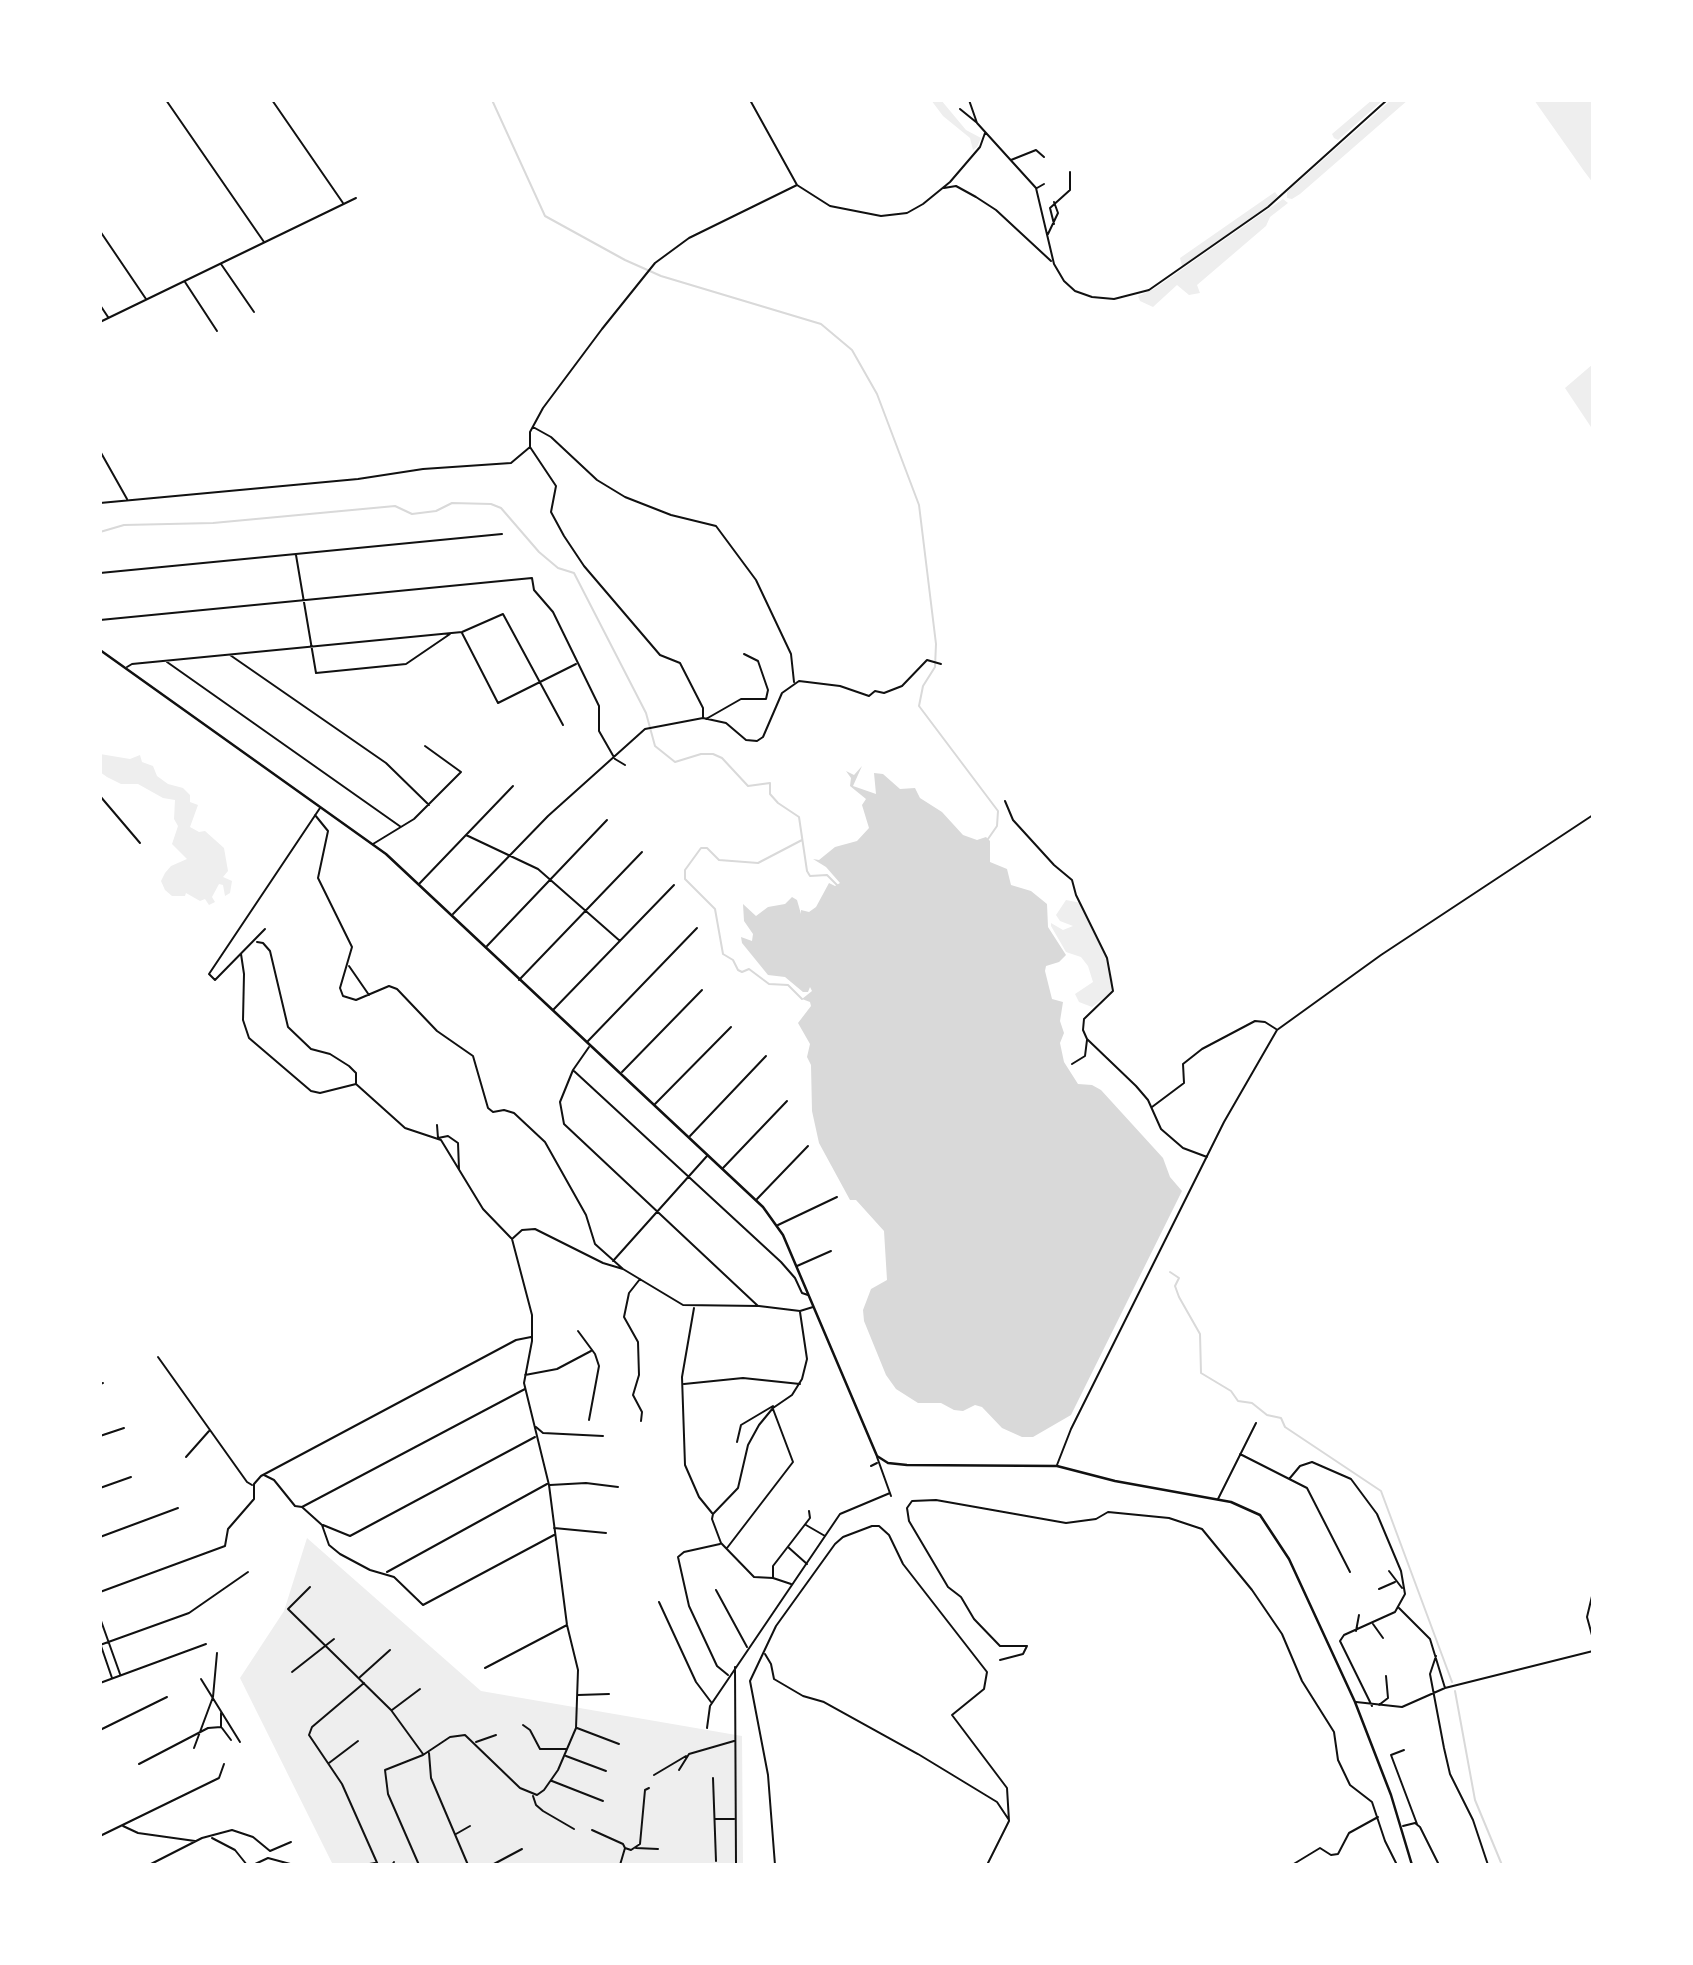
<!DOCTYPE html>
<html>
<head>
<meta charset="utf-8">
<style>
  body { margin:0 }
  #map { position:relative; width:1693px; height:1965px; overflow:hidden; background:#fff; font-family:Lato,sans-serif }
  canvas { display:block }
  .frame { position:absolute; inset:0; border:102px solid #fff; pointer-events:none }
</style>
</head>
<body>
<div id="map">
<canvas width="1693" height="1965"></canvas>
<div class="frame"></div>
</div>
<script>
const context = document.querySelector('canvas').getContext('2d');
context.lineJoin = 'round';
function fill(path, color) { context.fillStyle = color; context.fill(path, 'evenodd'); }
const poly = rows => new Path2D(rows.map(r => 'M' + r).join(''));
function strokePath(path, color, width, dash) { context.strokeStyle = color; context.lineWidth = width; context.lineCap = dash ? 'butt' : 'round'; context.setLineDash(dash || []); context.stroke(path); }
fill(poly([
  [931,100,941,100,966,130,981,138,977,147,973,150,970,138,943,116],
  [1372,100,1383,100,1338,140,1334,138,1332,134],
  [1391,100,1408,100,1300,194,1292,199,1287,198,1287,192],
  [1534,100,1593,100,1593,183,1584,171],
  [1275,192,1278,196,1266,207,1182,266,1180,258],
  [1283,199,1288,203,1270,217,1266,226,1197,285,1200,293,1189,295,1177,285,1153,307,1140,301,1138,296,1154,289],
  [1593,364,1593,430,1565,388],
  [100,754,130,759,140,755,142,762,153,766,157,776,168,784,183,788,190,795,190,802,198,805,190,827,199,832,205,831,224,848,228,871,223,877,232,881,230,893,225,896,223,885,219,884,212,897,215,902,209,905,205,899,200,901,186,893,185,896,172,896,165,890,161,881,165,873,171,866,187,859,172,844,178,826,174,819,175,800,163,798,138,784,121,784,107,777,100,772],
  [1066,900,1081,903,1107,958,1113,981,1111,992,1092,1007,1079,1002,1075,994,1093,982,1088,966,1081,957,1066,952,1051,926,1051,923,1063,930,1073,926,1060,921,1056,915],
  [307,1538,481,1691,742,1736,743,1865,333,1865,240,1678,284,1611]
]), '#eee');
fill(poly([
  [862,766,853,786,876,794,874,773,883,774,900,789,915,788,920,798,942,812,963,835,977,840,986,837,990,841,990,862,1007,869,1011,885,1031,891,1047,904,1048,927,1066,955,1059,962,1046,966,1045,971,1052,999,1063,1002,1060,1021,1064,1033,1060,1043,1064,1062,1078,1084,1092,1085,1101,1090,1163,1158,1170,1177,1182,1191,1071,1415,1033,1437,1022,1437,1002,1428,982,1407,975,1405,963,1411,954,1410,941,1403,918,1403,896,1389,886,1375,864,1321,863,1310,871,1289,887,1280,884,1231,856,1200,850,1200,819,1143,812,1111,811,1065,807,1057,810,1044,798,1023,811,1006,810,1002,802,999,812,991,810,987,808,992,803,992,785,977,768,975,742,943,741,937,752,941,753,934,744,921,743,904,756,916,768,907,785,904,792,897,797,900,801,914,801,910,809,912,816,907,829,883,835,886,840,883,826,867,813,859,819,860,835,847,857,841,869,828,862,805,866,799,850,786,851,778,846,771,854,775]
]), '#d9d9d9');
strokePath(poly([
  [492,100,545,216,625,260,661,276,821,324,852,350,877,394,919,505,936,644,935,667,923,686,919,706,998,811,997,826,988,839],
  [100,532,124,525,213,523,395,506,412,514,436,511,452,503,491,504,501,508,539,552,558,568,574,573,646,713,655,746,675,762,701,754,713,754,722,758,748,786,770,783,770,794,778,803,799,817,807,871,810,876,827,875,837,885],
  [802,999,788,985,769,984,749,969,742,972,738,970,733,960,723,954,715,909,685,879,685,870,701,848,707,848,719,860,758,863,802,840],
  [1170,1272,1179,1278,1175,1286,1179,1297,1200,1334,1201,1373,1231,1391,1238,1401,1252,1403,1267,1415,1281,1418,1285,1427,1381,1491,1452,1682],
  [1455,1691,1475,1800,1502,1865]
]), '#d9d9d9', 2);
strokePath(poly([
  [166,100,264,242],
  [272,100,343,203],
  [750,100,797,185,830,206,881,216,907,213,923,204,950,182,980,147,985,133],
  [969,100,977,123,1036,188,1054,264,1064,281,1075,291,1092,297,1114,299,1149,290,1268,207,1387,100],
  [960,109,976,122],
  [1011,160,1036,150,1044,157],
  [944,188,956,186,976,197,996,210,1051,261],
  [1037,188,1044,184],
  [1054,224,1050,208,1070,190,1070,172],
  [100,231,146,299],
  [1048,234,1058,213,1054,202],
  [221,264,254,312],
  [185,282,217,331],
  [100,305,108,317],
  [100,322,356,198],
  [533,427,551,437,597,480,625,497,671,515,716,526,756,580,791,654,794,682],
  [100,451,127,499],
  [100,503,358,479,423,469,511,463,530,447],
  [296,555,316,673,406,664,450,634],
  [100,573,502,534],
  [100,620,532,578,534,590,553,612,599,706,599,731,615,759,625,765],
  [462,633,498,703,576,664],
  [230,655,386,763,429,805],
  [167,662,401,827],
  [127,667,132,664,462,632,503,614,563,725],
  [703,718,703,708,680,663,660,655,584,566,564,536,551,512,556,486,530,447,530,432,543,408,602,329,655,263,689,238,797,185],
  [706,719,741,699,766,699,768,690,758,661,744,654],
  [100,796,140,843],
  [1005,801,1013,820,1054,865,1072,880,1076,895,1107,958,1113,991,1084,1019,1083,1030,1087,1039,1136,1086,1148,1100,1161,1129,1183,1148,1207,1157],
  [315,815,328,831,318,878,352,947,340,988,343,996,356,1000,389,986,397,989,437,1031,473,1056,488,1108,493,1112,504,1110,514,1113,545,1142,586,1215,595,1244,623,1269,683,1305,759,1306,800,1311,813,1307],
  [466,835,538,869,620,941],
  [373,844,414,819,461,772,425,746],
  [419,884,513,786],
  [453,914,548,816,645,729,703,718,726,723,746,740,757,741,763,737,782,693,799,681,840,686,869,696,875,691,884,693,902,686,927,660,941,664],
  [265,929,215,980,209,974,320,808],
  [257,942,263,943,270,951,288,1027,311,1049,330,1054,349,1066,356,1073,356,1083],
  [487,946,607,820],
  [241,954,244,974,243,1020,249,1038,311,1091,320,1093,356,1084,405,1128,441,1140,483,1209,511,1238],
  [349,966,369,995],
  [519,980,642,852],
  [553,1010,674,885],
  [588,1041,697,928],
  [589,1047,573,1070,560,1102,564,1124,758,1306],
  [1072,1064,1085,1056,1087,1040],
  [574,1071,781,1262,795,1278,802,1293,808,1295],
  [622,1072,702,990],
  [655,1104,731,1027],
  [1152,1107,1184,1083,1183,1064,1202,1049,1255,1021,1265,1022,1276,1029],
  [437,1125,438,1138,448,1136,458,1143,459,1169],
  [690,1136,766,1056],
  [723,1168,787,1101],
  [757,1199,808,1146],
  [778,1225,837,1197],
  [613,1261,707,1156],
  [797,1266,831,1251],
  [640,1279,629,1293,624,1317,638,1342,639,1375,633,1395,642,1412,641,1421],
  [694,1308,682,1377,685,1465,699,1497,712,1513],
  [578,1331,595,1354,599,1366,589,1420],
  [158,1357,247,1482,252,1485],
  [525,1375,557,1369,591,1351],
  [100,1384,103,1383],
  [684,1384,743,1378,800,1384],
  [536,1427,543,1433,603,1436],
  [100,1436,124,1428],
  [737,1442,741,1425,773,1406],
  [1240,1454,1307,1488,1350,1572],
  [186,1457,209,1431],
  [877,1457,891,1496],
  [1057,1465,1071,1429,1224,1122,1277,1030,1381,955,1593,815],
  [871,1466,877,1463],
  [264,1475,274,1480,295,1506,302,1507,525,1389],
  [1290,1478,1300,1466,1312,1462,1351,1479,1377,1514,1401,1571,1405,1594,1395,1612,1344,1635,1340,1641,1372,1706],
  [550,1485,586,1483,618,1487],
  [100,1488,131,1477],
  [1218,1499,1256,1423],
  [302,1507,322,1525,329,1545,340,1554,370,1570,394,1577,423,1605,554,1535],
  [323,1525,350,1536,535,1437],
  [806,1525,825,1536],
  [554,1528,606,1533],
  [100,1537,178,1508],
  [720,1544,684,1552,678,1557,689,1606,717,1666,728,1675],
  [788,1547,807,1564],
  [727,1548,793,1462,773,1409],
  [1389,1571,1402,1588],
  [387,1572,547,1484],
  [773,1577,773,1566,810,1518,809,1511],
  [791,1584,773,1578,754,1577,721,1543,712,1519,713,1514,738,1488,748,1445,759,1425,773,1408,792,1395,802,1379,807,1359,800,1312],
  [310,1587,288,1609,391,1710,423,1754],
  [1379,1589,1395,1582],
  [716,1590,747,1647],
  [100,1592,225,1546,228,1529,254,1499,254,1484,261,1476,516,1340,531,1337],
  [1593,1592,1587,1617,1593,1639],
  [659,1602,696,1682,711,1702],
  [1399,1608,1430,1639,1445,1688],
  [100,1618,120,1674],
  [1373,1624,1383,1638],
  [1356,1631,1359,1615],
  [100,1643,112,1678],
  [100,1645,189,1613,248,1572],
  [765,1654,771,1664,774,1679,803,1696,824,1702,918,1754,997,1802,1009,1820],
  [1436,1656,1430,1674,1444,1748,1450,1774,1473,1820,1488,1865],
  [1000,1660,1023,1654,1027,1646,1000,1646,974,1619,961,1597,948,1587,909,1521,907,1508,912,1501,936,1500,1066,1523,1096,1519,1108,1512,1169,1518,1202,1529,1252,1590,1282,1634,1302,1681,1334,1732,1338,1760,1350,1785,1372,1802,1385,1841,1397,1865],
  [735,1667,736,1865],
  [485,1668,567,1625],
  [292,1672,334,1639],
  [360,1677,390,1650],
  [201,1679,240,1742],
  [100,1683,206,1644],
  [364,1683,312,1727,309,1735,342,1784,378,1865],
  [578,1695,609,1694],
  [1356,1702,1402,1707,1445,1688,1593,1651],
  [1379,1705,1388,1698,1386,1676],
  [392,1710,420,1689],
  [523,1725,530,1730,540,1749,566,1749],
  [222,1728,231,1740],
  [577,1728,619,1744],
  [707,1728,710,1706,840,1514,890,1493],
  [100,1730,167,1697],
  [476,1742,496,1735],
  [194,1748,213,1697,217,1653],
  [1404,1750,1391,1755,1417,1824],
  [429,1753,431,1778,468,1865],
  [566,1756,606,1771],
  [329,1763,358,1741],
  [139,1764,208,1728,221,1727,221,1713],
  [679,1770,689,1754,734,1741],
  [654,1775,686,1756],
  [713,1778,716,1861],
  [552,1781,603,1801],
  [533,1796,536,1805,543,1811,574,1829],
  [715,1819,734,1819],
  [123,1826,138,1833,195,1841],
  [1403,1826,1415,1823,1420,1827,1439,1865],
  [592,1830,623,1844,625,1848,620,1865],
  [456,1834,470,1826],
  [100,1836,219,1778,224,1764],
  [212,1838,235,1850,247,1865],
  [625,1848,631,1850,640,1844,645,1790,649,1788],
  [636,1848,658,1849],
  [149,1865,202,1838,232,1830,253,1837,270,1851,291,1842],
  [253,1865,268,1858,294,1865],
  [364,1865,375,1863],
  [392,1865,394,1862],
  [419,1865,388,1794,385,1770,423,1755,450,1737,465,1735,520,1788,537,1795,544,1790,558,1770,576,1728,578,1670,567,1625,549,1485,524,1383,532,1341,532,1315,512,1239,522,1230,535,1229,603,1263,623,1269],
  [492,1865,522,1849],
  [775,1865,768,1775,750,1681,776,1626,835,1544,843,1537,872,1526,879,1526,889,1535,903,1564,987,1672,984,1689,952,1715,1007,1788,1009,1821,987,1865],
  [1292,1865,1320,1848,1331,1855,1338,1854,1349,1833,1378,1817]
]), '#111', 2);
strokePath(poly([
  [100,650,386,854,763,1207,783,1235,877,1456,888,1463,907,1465,1057,1466,1115,1481,1231,1502,1260,1515,1289,1559,1355,1702,1391,1795,1412,1865]
]), '#111', 2.5);
</script>
</body>
</html>
